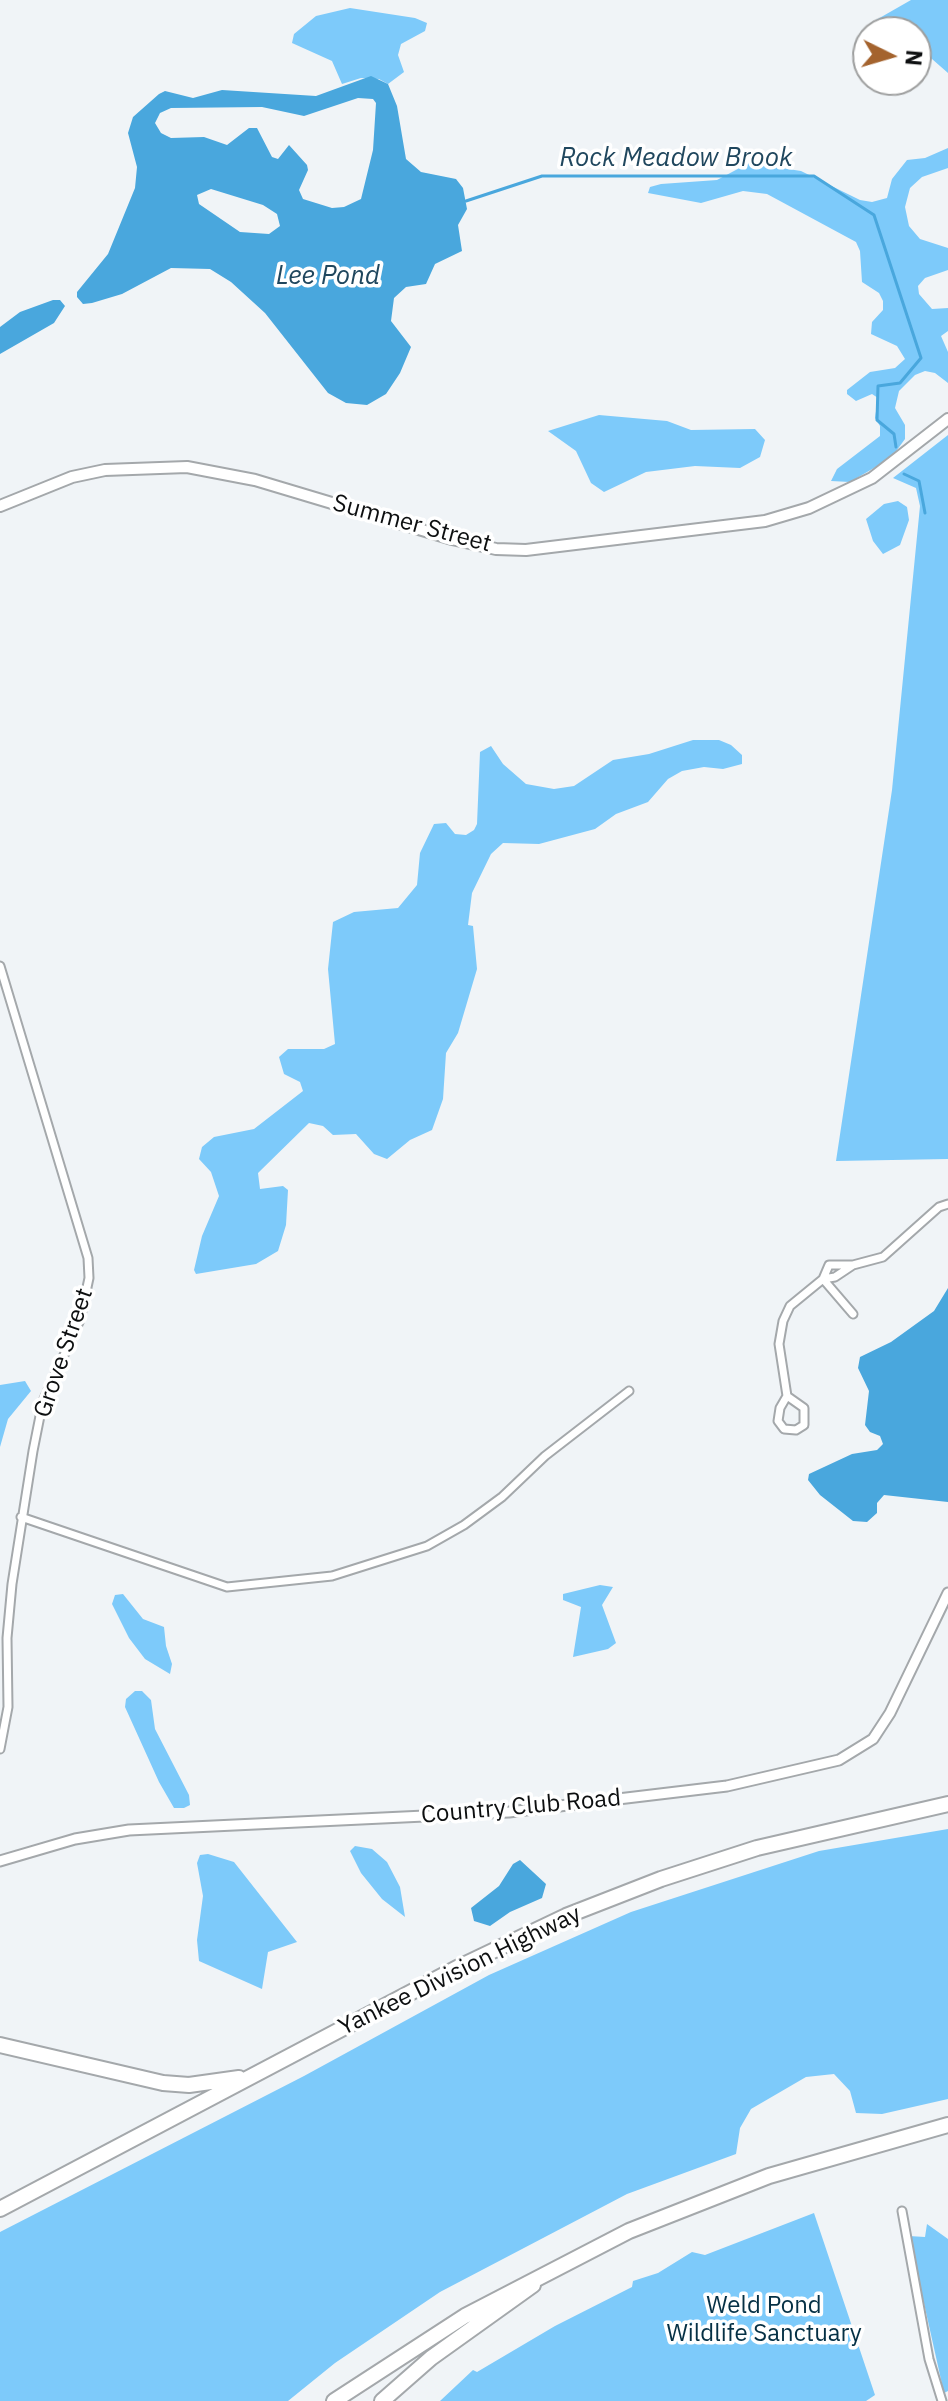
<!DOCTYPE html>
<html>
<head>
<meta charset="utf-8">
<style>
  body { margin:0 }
  #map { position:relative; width:948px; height:2401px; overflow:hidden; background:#f0f4f7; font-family:"IBM Plex Sans",sans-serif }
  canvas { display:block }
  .north { position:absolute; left:852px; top:16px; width:80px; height:80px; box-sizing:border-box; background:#fff; border:2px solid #9e9f9f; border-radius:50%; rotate:95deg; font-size:22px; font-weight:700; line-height:32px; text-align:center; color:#0d0f10 }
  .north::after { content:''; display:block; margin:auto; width:28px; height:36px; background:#a4632e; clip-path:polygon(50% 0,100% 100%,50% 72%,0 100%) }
</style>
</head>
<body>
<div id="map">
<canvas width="948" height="2401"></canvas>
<div class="north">N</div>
</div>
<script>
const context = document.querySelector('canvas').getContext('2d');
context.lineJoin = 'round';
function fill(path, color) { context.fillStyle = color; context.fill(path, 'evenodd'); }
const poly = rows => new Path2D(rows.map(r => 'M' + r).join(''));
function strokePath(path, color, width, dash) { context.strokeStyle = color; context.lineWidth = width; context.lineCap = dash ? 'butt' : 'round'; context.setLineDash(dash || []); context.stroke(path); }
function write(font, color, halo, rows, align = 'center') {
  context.font = font + ' "IBM Plex Sans",sans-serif'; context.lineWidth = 7; context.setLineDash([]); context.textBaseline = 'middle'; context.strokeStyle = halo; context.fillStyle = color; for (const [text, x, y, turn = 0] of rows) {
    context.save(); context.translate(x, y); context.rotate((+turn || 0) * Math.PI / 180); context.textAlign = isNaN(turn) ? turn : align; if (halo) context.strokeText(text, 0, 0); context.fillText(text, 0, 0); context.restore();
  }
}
fill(poly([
  [911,0,948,0,948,73,916,45,916,32,876,24,876,20],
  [350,8,415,18,427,23,425,31,401,44,398,55,404,72,388,84,379,79,361,78,342,84,332,61,292,43,294,34,316,16],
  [948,148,948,168,922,177,910,188,905,207,909,226,920,239,948,248,948,270,925,278,918,286,919,294,932,309,948,308,948,331,941,336,948,352,948,383,935,373,925,371,915,375,899,391,895,408,905,425,905,439,891,458,850,482,831,481,837,469,880,436,880,426,875,418,878,398,872,394,856,401,847,394,847,390,870,372,895,368,905,359,897,346,871,334,872,322,883,310,883,301,879,293,862,282,860,251,856,242,767,194,743,191,701,203,648,193,650,187,661,184,717,180,749,163,801,171,860,200,872,202,887,198,892,179,907,160,925,158],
  [599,415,667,421,691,430,755,429,765,440,760,457,740,468,695,466,646,472,604,492,591,483,576,451,548,431],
  [948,435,948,1159,836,1161,892,790,920,506,916,488,893,478],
  [898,501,907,507,909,520,900,545,883,554,873,541,866,519,884,504],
  [693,740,719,740,731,745,742,755,742,764,723,769,704,767,682,771,668,779,648,802,616,814,595,829,539,844,503,843,491,854,472,893,468,925,473,926,477,969,458,1033,446,1053,443,1099,432,1130,410,1140,387,1159,374,1154,356,1134,333,1135,323,1126,309,1123,258,1173,260,1189,283,1186,288,1190,286,1225,278,1251,256,1264,196,1274,194,1270,202,1236,219,1196,211,1172,199,1159,202,1147,214,1137,254,1129,303,1091,300,1082,284,1074,279,1057,288,1049,324,1049,335,1044,328,969,333,922,354,912,398,908,417,885,420,853,434,824,446,823,455,834,466,835,474,830,477,824,480,752,491,746,503,764,526,784,554,789,574,786,613,760,649,754],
  [25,1381,31,1391,8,1419,0,1447,0,1385],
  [600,1585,613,1587,602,1605,616,1643,608,1649,573,1657,581,1607,563,1600,563,1594],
  [123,1594,143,1619,164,1627,166,1646,172,1664,170,1674,145,1659,129,1638,112,1604,115,1595],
  [135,1691,142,1691,151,1700,155,1729,189,1795,190,1805,184,1808,174,1808,159,1782,125,1707,126,1699],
  [948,1829,948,2099,882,2114,856,2113,850,2091,834,2074,806,2077,751,2109,740,2128,736,2154,627,2194,440,2292,335,2363,288,2401,0,2401,0,2232,304,2076,489,1975,631,1912,819,1851],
  [355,1846,372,1849,387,1862,400,1887,405,1917,382,1899,361,1873,350,1851],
  [208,1854,234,1862,297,1942,268,1952,262,1989,199,1961,197,1940,203,1896,197,1863,200,1855],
  [814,2213,875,2395,866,2401,440,2401,473,2370,477,2372,555,2326,632,2287,633,2281,658,2273,692,2252,705,2255],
  [927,2224,948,2239,948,2391,944,2393,909,2236,925,2237]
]), '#7dcafa');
fill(poly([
  [371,76,388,84,397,106,406,159,421,172,456,179,463,188,467,209,458,225,462,251,435,264,426,284,406,287,394,298,391,321,411,347,400,373,386,394,367,405,346,403,328,393,265,313,231,282,210,269,171,268,122,294,92,303,83,304,77,297,77,292,108,254,135,188,137,167,128,133,133,117,159,94,165,91,193,98,222,90,316,96],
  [358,98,373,99,376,103,373,150,361,199,344,207,332,208,303,199,299,190,308,170,307,165,289,145,278,159,272,157,257,128,249,128,227,145,204,137,171,138,161,133,155,123,160,113,171,108,262,107,304,116],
  [211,189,263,205,277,214,280,226,269,234,240,232,199,204,197,195],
  [53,300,60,300,65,306,54,323,0,354,0,327,20,312],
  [948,1288,948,1502,884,1495,877,1503,877,1513,867,1522,853,1521,820,1495,808,1480,809,1474,852,1454,877,1450,883,1444,880,1436,870,1432,865,1425,869,1391,858,1368,860,1357,891,1342,934,1311],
  [520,1860,546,1884,542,1898,510,1912,490,1926,474,1921,471,1908,499,1886,513,1864]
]), '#49a7dd');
strokePath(poly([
  [466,201,542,176,814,176,874,215,921,358,900,383,878,386,877,420,894,434,896,447],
  [904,474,919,481,925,513]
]), '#49a7dd', 3);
const minor = poly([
  [0,966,88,1258,89,1278,80,1320,43,1401,33,1451,12,1584,7,1638,8,1707,0,1749],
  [853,1265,835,1277,823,1279,829,1265,853,1265,883,1257,939,1207,948,1204],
  [787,1396,780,1408,778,1421,784,1429,796,1430,804,1425,804,1408,787,1396,779,1344,783,1321,790,1306,823,1279,853,1314],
  [21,1517,227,1587,332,1576,427,1546,464,1525,502,1497,545,1456,629,1391],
  [902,2211,929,2359,942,2401]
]);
const tertiary = poly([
  [0,1861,75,1839,129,1830,509,1812,727,1786,839,1760,873,1739,890,1713,948,1593]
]);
const secondary = poly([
  [0,506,72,477,105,470,187,467,255,480,452,539,496,549,526,550,765,521,809,508,872,478,948,419]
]);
const motorway = poly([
  [0,2045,163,2083,189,2085,239,2078],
  [0,2209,459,1967,566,1916,661,1879,757,1848,948,1804],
  [334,2401,465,2316,629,2231,769,2176,948,2125],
  [382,2401,431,2358,533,2285]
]);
strokePath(minor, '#a4a8ab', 11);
strokePath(tertiary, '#a4a8ab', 13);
strokePath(secondary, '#a4a8ab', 14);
strokePath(motorway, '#a4a8ab', 18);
strokePath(minor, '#fff', 7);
strokePath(tertiary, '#fff', 9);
strokePath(secondary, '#fff', 10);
strokePath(motorway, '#fff', 14);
write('24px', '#0d0f10', '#fff', [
  ["Summer Street",412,524,15],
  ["Grove Street",64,1353,-71],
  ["Country Club Road",521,1807,-5],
  ["Yankee Division Highway",460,1971,-26]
]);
write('24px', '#053045', '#fff', [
  ["Weld Pond",764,2306],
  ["Wildlife Sanctuary",764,2334]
]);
write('italic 26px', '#20475e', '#fff', [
  ["Rock Meadow Brook",676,158],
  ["Lee Pond",328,276]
]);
</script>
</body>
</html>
